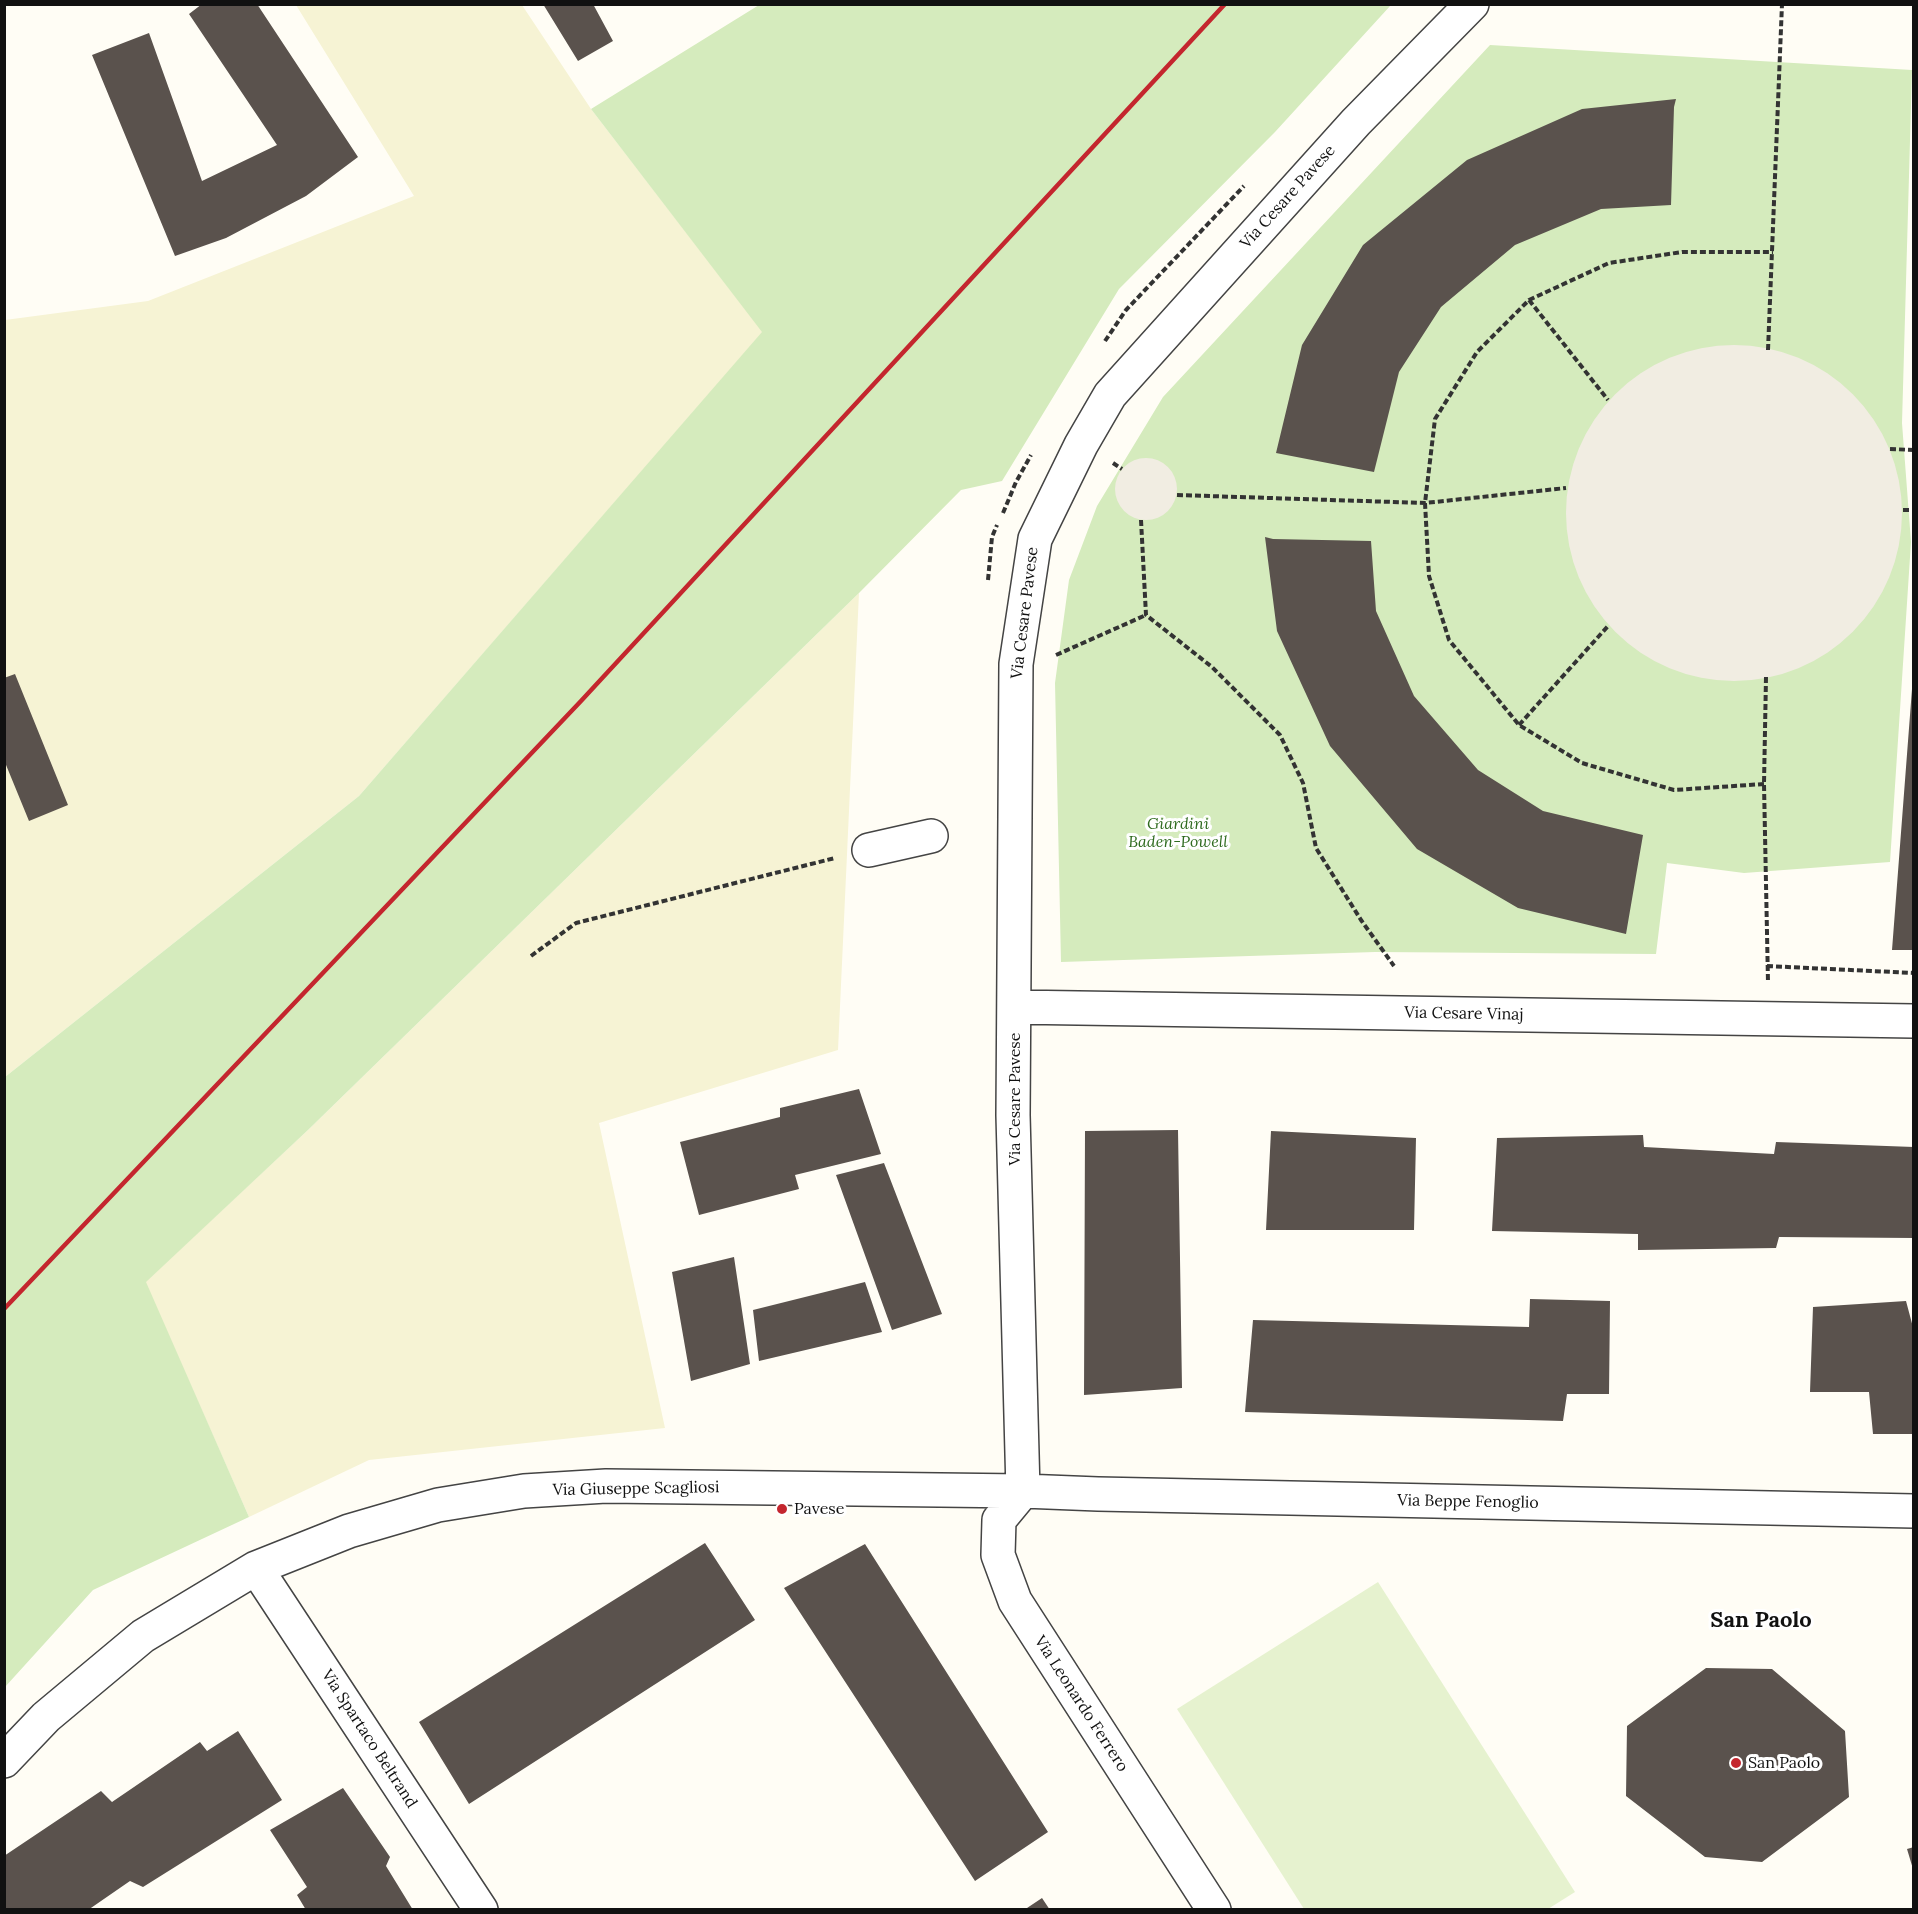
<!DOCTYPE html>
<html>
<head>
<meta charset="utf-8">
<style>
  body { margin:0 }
  #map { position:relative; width:1918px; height:1914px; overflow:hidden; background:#fffdf5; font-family:Lora,serif }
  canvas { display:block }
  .frame { position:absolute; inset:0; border:6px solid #111; pointer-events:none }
</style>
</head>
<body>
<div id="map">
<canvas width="1918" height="1914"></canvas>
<div class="frame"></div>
</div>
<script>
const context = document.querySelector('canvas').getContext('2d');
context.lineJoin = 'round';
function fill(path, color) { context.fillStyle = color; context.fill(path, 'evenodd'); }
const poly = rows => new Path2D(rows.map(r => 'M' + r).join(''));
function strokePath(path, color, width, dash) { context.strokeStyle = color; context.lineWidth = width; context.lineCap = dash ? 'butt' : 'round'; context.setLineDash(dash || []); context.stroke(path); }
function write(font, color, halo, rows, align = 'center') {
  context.font = font + ' Lora,serif'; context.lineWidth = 6; context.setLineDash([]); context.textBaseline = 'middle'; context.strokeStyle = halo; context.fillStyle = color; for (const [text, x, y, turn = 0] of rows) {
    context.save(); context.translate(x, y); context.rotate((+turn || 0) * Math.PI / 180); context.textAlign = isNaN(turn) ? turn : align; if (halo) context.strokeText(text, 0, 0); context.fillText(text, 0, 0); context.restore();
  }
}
fill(poly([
  [296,5,522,5,591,109,763,332,359,796,5,1077,5,320,148,301,414,196],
  [859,593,838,1050,599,1123,665,1428,369,1460,249,1517,145,1282,308,1130]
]), '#f6f3d4');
fill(poly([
  [759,5,1391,5,1275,132,1119,289,1002,481,961,490,859,593,308,1130,146,1282,249,1517,93,1590,5,1687,5,1077,359,796,762,332,591,109],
  [1490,45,1912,70,1902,423,1911,542,1890,862,1744,873,1667,863,1656,954,1375,952,1061,962,1055,683,1069,580,1097,506,1163,397]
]), '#d5ebbd');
fill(poly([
  [1378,1582,1575,1892,1548,1909,1304,1909,1177,1709]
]), '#e6f2cf');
fill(poly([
  '1566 513a168 168 0 1 1 336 0a168 168 0 1 1-336 0Z',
  '1115 489a31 31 0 1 1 62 0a31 31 0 1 1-62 0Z'
]), '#f1ede2');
fill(poly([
  [202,4,257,4,358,157,306,196,226,238,175,256,92,55,149,33,202,181,277,145,189,14],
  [543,4,593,4,613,41,578,61],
  [1676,99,1674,107,1671,205,1601,209,1515,245,1441,307,1399,372,1374,472,1276,453,1302,345,1363,245,1467,160,1582,109],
  [1265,537,1273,539,1371,541,1376,611,1414,696,1478,770,1543,811,1643,835,1626,934,1518,908,1417,849,1330,746,1277,631],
  [15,674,68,805,29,821,4,760,4,678],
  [1912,689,1914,689,1914,950,1892,950],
  [859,1089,881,1154,795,1175,799,1189,699,1215,680,1142,780,1117,780,1108],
  [1178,1130,1182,1388,1084,1395,1085,1131],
  [1271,1131,1416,1138,1414,1230,1266,1230],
  [1643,1135,1644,1147,1774,1154,1776,1142,1914,1147,1914,1238,1779,1237,1776,1248,1638,1250,1638,1234,1492,1231,1497,1138],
  [884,1163,942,1314,892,1330,836,1175],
  [734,1257,750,1364,691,1381,672,1272],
  [865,1282,882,1332,759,1361,753,1310],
  [1530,1299,1610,1301,1609,1394,1567,1394,1563,1421,1245,1412,1253,1320,1529,1327],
  [1906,1301,1914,1331,1914,1434,1873,1434,1869,1392,1810,1392,1813,1307],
  [705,1543,755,1620,469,1804,419,1722],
  [865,1544,1048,1832,975,1881,784,1588],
  [1706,1668,1772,1669,1845,1731,1849,1797,1762,1862,1705,1857,1626,1796,1627,1726],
  [238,1731,282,1800,143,1887,130,1881,88,1910,4,1910,4,1856,101,1791,112,1802,200,1742,207,1751],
  [343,1788,390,1857,386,1866,413,1910,306,1910,297,1895,307,1887,270,1830],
  [1914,1847,1914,1869,1913,1869,1907,1849],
  [1042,1898,1050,1910,1024,1910]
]), '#5a524d');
const minor = poly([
  [869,850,931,836],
  [1014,1007,1914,1021],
  [1023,1491,1013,1115,1016,664,1035,539,1081,445,1110,395,1356,122,1472,4],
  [1023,1491,999,1520,998,1555,1015,1601,1214,1910],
  [256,1568,481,1910],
  [4,1761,46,1717,143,1636,256,1568,349,1531,438,1505,524,1491,606,1486,1023,1491,1098,1494,1914,1511]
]);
strokePath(minor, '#444', 36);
strokePath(poly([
  [1529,300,1608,400],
  [1105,341,1126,310,1244,186],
  [1768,350,1782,4],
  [1890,449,1914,450],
  [1113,463,1122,469],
  [1177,495,1425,503,1566,488],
  [1903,510,1914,510],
  [1003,513,1016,482,1031,455],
  [1141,520,1146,615,1212,667,1280,735,1303,783,1316,848,1361,920,1394,966],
  [988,580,992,537,997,525],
  [1056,655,1146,615],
  [1766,677,1764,784,1768,982],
  [1519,725,1608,626],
  [1764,784,1674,790,1582,763,1519,725,1449,640,1429,576,1425,503,1435,419,1477,352,1529,300,1609,263,1682,252,1773,252],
  [531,956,576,923,835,858],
  [1767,966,1914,973]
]), '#333', 4, [6, 3]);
strokePath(minor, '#fff', 33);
strokePath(poly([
  [4,1309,581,701,1225,4]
]), '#c4262e', 4.5);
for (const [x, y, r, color] of [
  [782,1509,6,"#c4262e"],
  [1736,1763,6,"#c4262e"]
]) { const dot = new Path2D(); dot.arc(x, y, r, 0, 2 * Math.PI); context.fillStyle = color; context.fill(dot); strokePath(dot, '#fff', 2); }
write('16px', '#111', '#fff', [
  ["Via Cesare Pavese",1288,197,-48],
  ["Via Cesare Pavese",1025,613,-83],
  ["Via Cesare Vinaj",1464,1014,1],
  ["Via Cesare Pavese",1015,1099,-90],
  ["Via Giuseppe Scagliosi",636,1489,-1],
  ["Via Beppe Fenoglio",1468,1502,1],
  ["Via Leonardo Ferrero",1081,1704,57],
  ["Via Spartaco Beltrand",369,1739,57]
]);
write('italic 16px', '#2f6b1f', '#fff', [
  ["Giardini",1178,824],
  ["Baden-Powell",1178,842]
]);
write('16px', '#111', '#fff', [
  ["Pavese",794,1509],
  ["San Paolo",1748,1763]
], 'left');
write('bold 22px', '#111', '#fff', [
  ["San Paolo",1761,1621]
]);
</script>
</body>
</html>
